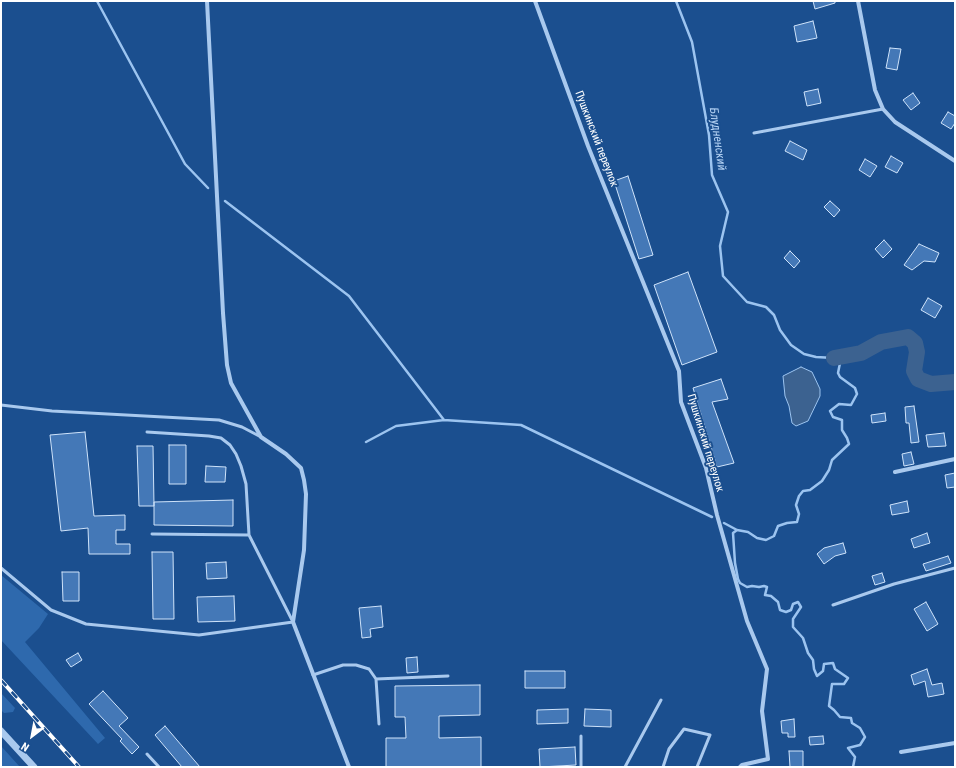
<!DOCTYPE html>
<html>
<head>
<meta charset="utf-8">
<style>
  body { margin:0 }
  #map { position:relative; width:956px; height:768px; overflow:hidden; background:#1b4f8f; font-family:"Roboto Condensed",sans-serif }
  canvas { display:block }
  .frame { position:absolute; inset:0; border:2px solid #fff; pointer-events:none }
  .north { position:absolute; left:12px; top:716px; width:40px; height:40px; -webkit-text-stroke:3px #1b4f8f; paint-order:stroke; rotate:212deg; font-size:11px; font-weight:700; line-height:16px; text-align:center; color:#fff }
  .north::after { content:''; display:block; margin:auto; width:14px; height:18px; background:#fff; clip-path:polygon(50% 0,100% 100%,50% 72%,0 100%) }
</style>
</head>
<body>
<div id="map">
<canvas width="956" height="768"></canvas>
<div class="frame"></div>
<div class="north">N</div>
</div>
<script>
const context = document.querySelector('canvas').getContext('2d');
context.lineJoin = 'round';
function fill(path, color) { context.fillStyle = color; context.fill(path, 'evenodd'); }
const poly = rows => new Path2D(rows.map(r => 'M' + r).join(''));
function strokePath(path, color, width, dash) { context.strokeStyle = color; context.lineWidth = width; context.lineCap = dash ? 'butt' : 'round'; context.setLineDash(dash || []); context.stroke(path); }
function write(font, color, halo, rows, align = 'center') {
  context.font = font + ' "Roboto Condensed",sans-serif'; context.lineWidth = 4; context.setLineDash([]); context.textBaseline = 'middle'; context.strokeStyle = halo; context.fillStyle = color; for (const [text, x, y, turn = 0] of rows) {
    context.save(); context.translate(x, y); context.rotate((+turn || 0) * Math.PI / 180); context.textAlign = isNaN(turn) ? turn : align; if (halo) context.strokeText(text, 0, 0); context.fillText(text, 0, 0); context.restore();
  }
}
fill(poly([
  [1,575,48,614,39,628,25,642,105,738,98,744,1,640],
  [1,693,15,708,13,712,4,713,1,710],
  [1,746,20,767,1,767]
]), '#2e69ad');
const water = poly([
  [801,367,812,372,820,389,820,396,808,421,796,426,792,423,789,406,785,396,783,376,801,367]
]);
fill(water, '#3c6290');
strokePath(water, '#9cc4f0', 1);
strokePath(poly([
  [97,1,185,164,208,188],
  [676,1,692,42,709,135,712,175,728,212,720,246,723,276,747,302,766,307,774,315,780,330,791,345,804,354,816,357,834,358,840,363,838,373,840,377,855,388,857,394,851,405,839,404,830,411,833,417,842,420,842,430,847,438,849,444,832,460,829,470,822,481,810,490,803,491,799,496,796,505,799,514,797,522,787,523,778,526,774,536,766,540,757,538,748,532,737,530,733,533,735,563,738,579,740,583,747,587,752,586,759,587,764,586,767,587,765,595,771,596,778,602,780,610,786,612,791,610,793,604,798,602,801,607,793,619,793,627,803,638,808,653,813,660,814,669,817,676,823,671,824,664,833,663,835,669,848,678,844,684,832,684,829,706,834,710,840,717,851,718,852,723,860,728,865,737,860,745,848,748,855,757,853,767],
  [225,201,349,296,444,420,521,425,712,517],
  [366,442,396,426,444,420],
  [724,523,737,530]
]), '#9cc4f0', 2.5);
strokePath(poly([
  [834,358,861,353,881,342,908,337,915,343,917,352,914,371,918,379,931,384,955,382]
]), '#3c6290', 16);
const building = poly([
  [813,1,835,1,835,3,815,9,813,1],
  [813,21,817,38,797,42,794,26,813,21],
  [890,48,901,49,897,70,886,68,890,48],
  [818,89,821,103,807,106,804,92,818,89],
  [913,93,920,103,911,110,903,100,913,93],
  [948,112,955,116,955,123,951,129,941,123,948,112],
  [790,141,807,150,803,160,785,151,790,141],
  [891,156,903,163,897,173,885,167,891,156],
  [865,159,877,166,870,177,859,170,865,159],
  [628,176,653,255,639,259,614,181,628,176],
  [830,201,840,210,834,217,824,207,830,201],
  [884,240,892,249,883,258,875,249,884,240],
  [919,244,939,253,935,262,924,261,912,270,904,265,919,244],
  [790,251,800,261,794,268,784,258,790,251],
  [688,272,717,352,682,365,654,285,688,272],
  [928,298,942,306,935,318,921,310,928,298],
  [721,379,728,399,712,402,734,463,717,467,693,388,721,379],
  [914,406,919,442,911,443,909,423,906,423,905,407,914,406],
  [885,413,886,421,872,423,871,415,885,413],
  [85,432,94,516,125,515,125,530,116,530,116,544,130,544,130,554,89,554,88,528,61,531,50,435,85,432],
  [944,433,946,446,928,447,926,435,944,433],
  [169,445,186,445,186,484,169,484,169,445],
  [137,446,153,446,154,506,139,506,137,446],
  [911,452,914,464,904,466,902,454,911,452],
  [206,466,226,467,225,482,205,482,206,466],
  [955,473,955,487,947,488,945,475,955,473],
  [233,500,233,526,154,525,154,502,233,500],
  [907,501,909,512,892,515,890,505,907,501],
  [927,533,930,543,914,548,911,539,927,533],
  [843,543,846,553,835,556,824,564,817,554,824,548,843,543],
  [152,552,173,552,174,619,153,619,152,552],
  [948,556,951,563,926,571,923,564,948,556],
  [226,562,227,578,207,579,206,563,226,562],
  [62,572,79,572,79,601,63,601,62,572],
  [882,573,885,582,875,585,872,576,882,573],
  [234,596,235,621,198,622,197,597,234,596],
  [926,602,938,624,927,631,914,609,926,602],
  [381,606,383,627,370,629,371,637,362,638,359,608,381,606],
  [78,653,82,660,71,667,66,660,78,653],
  [417,657,418,672,407,673,406,658,417,657],
  [927,669,932,685,942,683,944,694,928,697,925,681,914,685,911,675,927,669],
  [525,671,565,671,565,688,525,688,525,671],
  [480,685,480,715,439,716,439,738,481,737,481,767,386,767,386,738,406,738,405,717,395,717,395,686,480,685],
  [103,691,128,718,119,726,139,747,132,754,120,741,122,739,89,704,103,691],
  [568,709,568,723,537,724,537,710,568,709],
  [585,709,611,710,611,727,584,726,585,709],
  [794,719,795,737,788,737,788,733,782,733,781,721,794,719],
  [165,726,200,767,182,767,155,735,165,726],
  [823,736,824,744,810,745,809,737,823,736],
  [575,747,576,765,540,767,539,749,575,747],
  [789,751,803,751,803,767,790,767,789,751]
]);
fill(building, '#4478b7');
strokePath(building, '#cfe3fa', 1);
strokePath(poly([
  [754,133,883,109],
  [1,405,52,411,219,420,242,427,261,437],
  [147,432,209,436,221,438,230,445,236,454,241,466,246,484,249,535],
  [1,568,51,610,86,624,199,635,293,622,249,535,152,534],
  [833,605,894,584,955,568],
  [313,675,343,665,356,665,369,669,376,679,379,724],
  [376,679,448,676],
  [581,736,581,767],
  [147,754,159,767],
  [625,767,661,700],
  [663,767,669,749,684,729,710,735,697,767]
]), '#a9c9ee', 3);
strokePath(poly([
  [207,1,223,313,227,365,231,383,261,437,286,454,301,468,304,480,306,494,304,550,293,622,349,767],
  [535,1,588,146,679,371,681,402,706,468,717,515,747,621,767,669,762,711,768,759,742,765,740,767],
  [858,1,875,90,883,109,895,122,955,161],
  [895,472,955,459],
  [901,752,955,743]
]), '#a9c9ee', 4);
strokePath(poly([
  [1,731,34,767]
]), '#a9c9ee', 7);
const rail = poly([
  [1,680,79,767]
]);
strokePath(rail, '#fff', 4);
strokePath(rail, '#1b4f8f', 2.5, [8]);
write('11px', '#fff', '#1b4f8f', [
  ["Пушкинский переулок",596,139,69],
  ["Пушкинский переулок",705,443,73]
]);
write('italic 12px', '#b5d3f5', '#1b4f8f', [
  ["Блудненский",717,139,82]
]);
</script>
</body>
</html>
